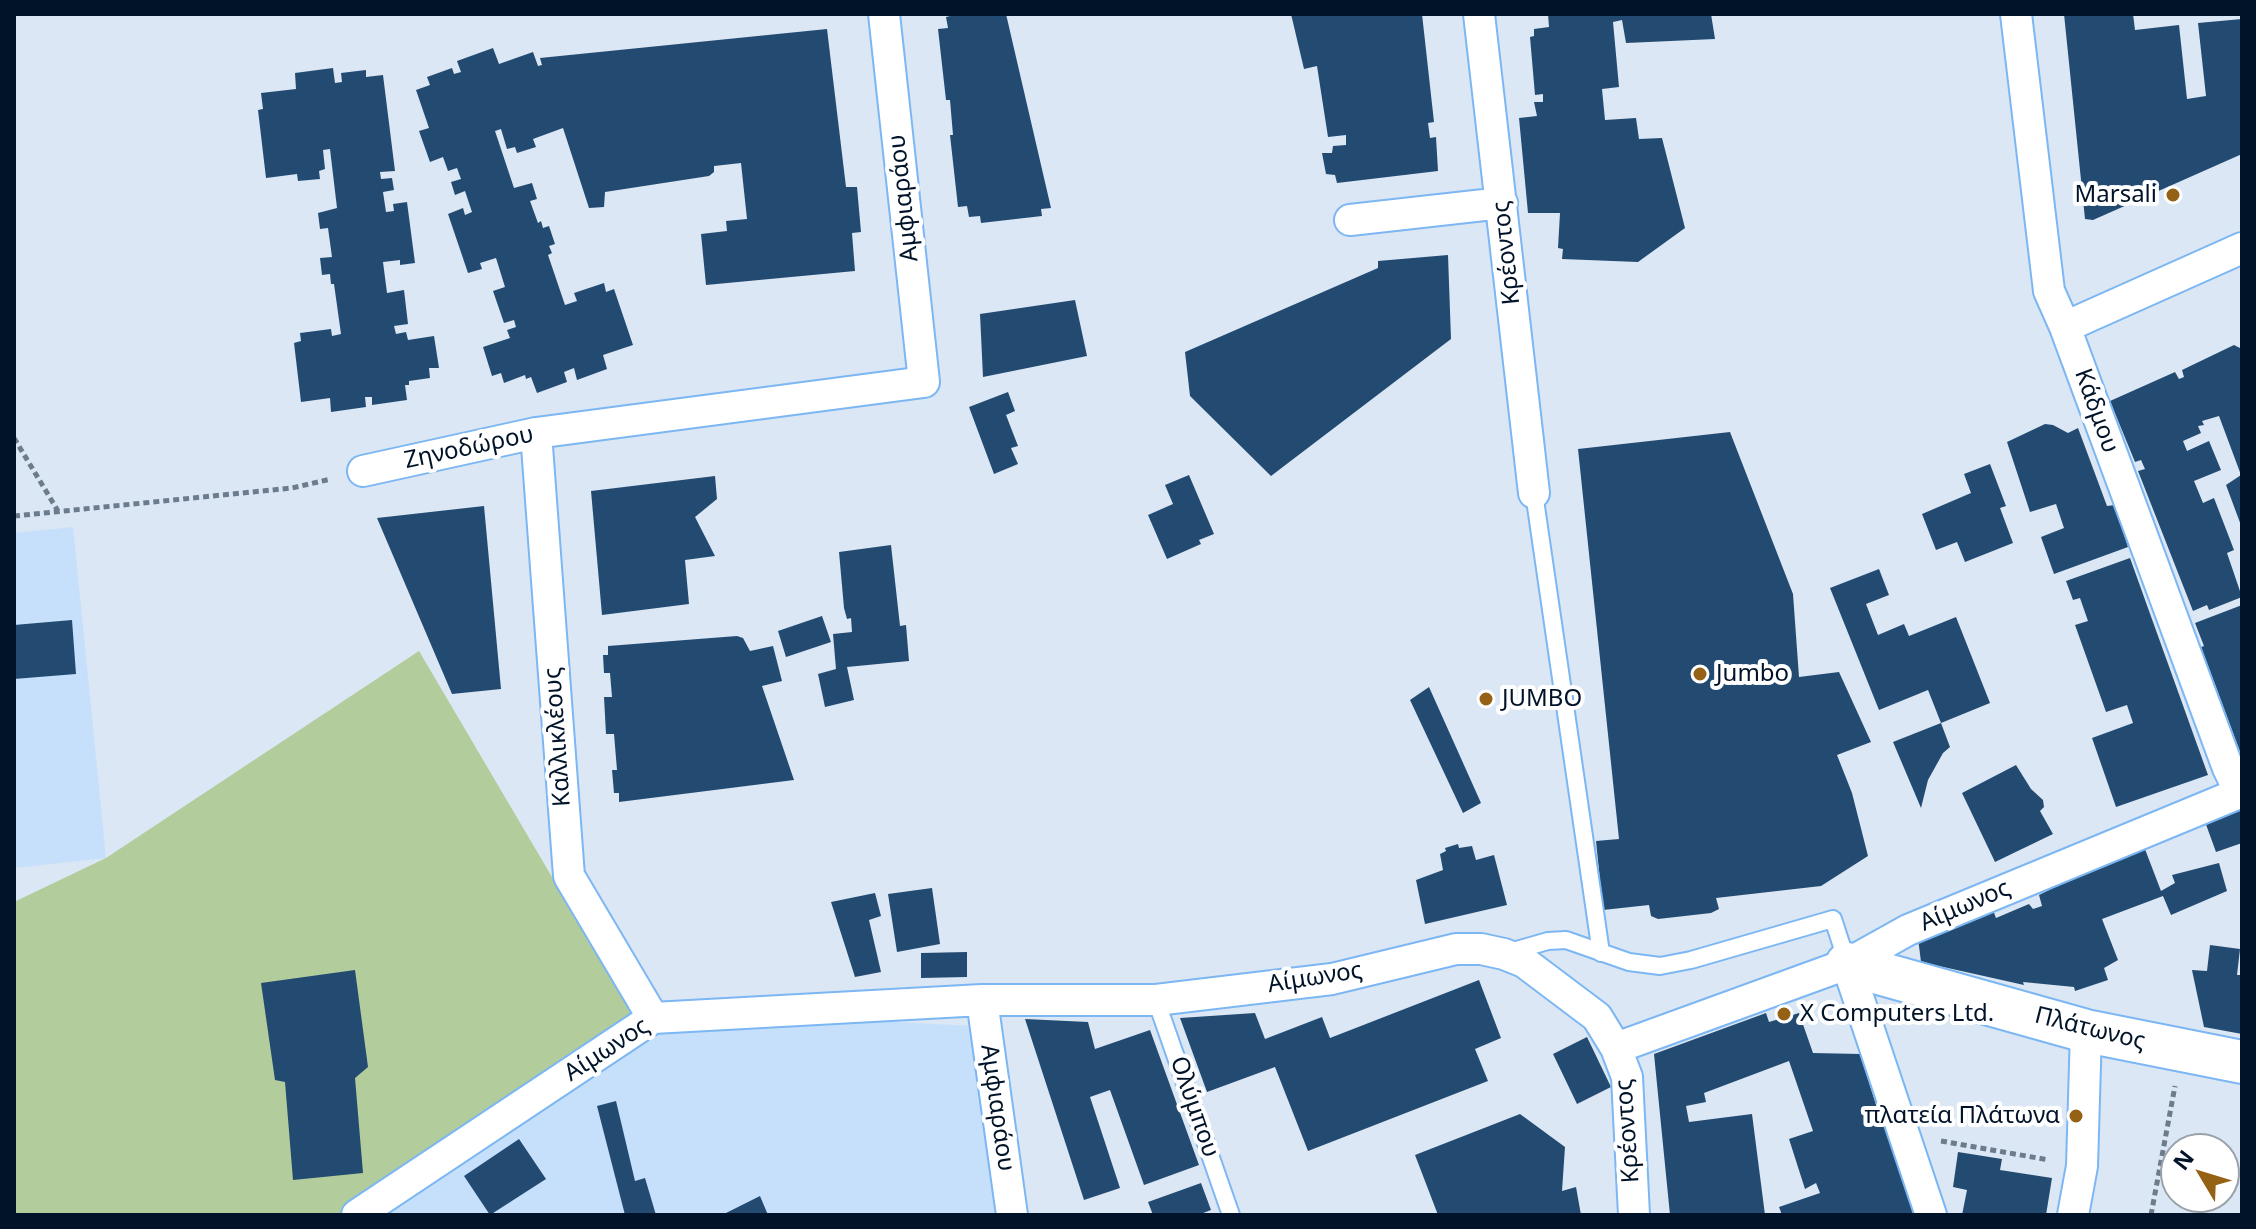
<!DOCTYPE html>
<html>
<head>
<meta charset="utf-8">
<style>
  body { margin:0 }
  #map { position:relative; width:2256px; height:1229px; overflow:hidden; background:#dbe7f4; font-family:"Noto Sans",sans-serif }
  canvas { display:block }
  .frame { position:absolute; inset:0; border:16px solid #001329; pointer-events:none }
  .north { position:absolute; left:2160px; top:1133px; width:80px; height:80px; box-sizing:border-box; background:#fff; border:2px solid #99a1a9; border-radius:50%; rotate:308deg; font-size:22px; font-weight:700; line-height:32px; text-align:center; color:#001329 }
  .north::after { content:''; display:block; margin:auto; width:28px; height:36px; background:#956115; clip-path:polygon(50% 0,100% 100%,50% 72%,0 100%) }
</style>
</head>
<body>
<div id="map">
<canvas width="2256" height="1229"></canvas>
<div class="frame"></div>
<div class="north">N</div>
</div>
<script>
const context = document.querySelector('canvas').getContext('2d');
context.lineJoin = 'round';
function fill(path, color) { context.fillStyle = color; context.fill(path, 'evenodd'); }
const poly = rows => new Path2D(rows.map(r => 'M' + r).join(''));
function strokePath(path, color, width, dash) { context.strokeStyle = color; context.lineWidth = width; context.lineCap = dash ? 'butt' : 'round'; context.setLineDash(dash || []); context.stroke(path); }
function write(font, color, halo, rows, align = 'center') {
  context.font = font + ' "Noto Sans",sans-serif'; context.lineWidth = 8; context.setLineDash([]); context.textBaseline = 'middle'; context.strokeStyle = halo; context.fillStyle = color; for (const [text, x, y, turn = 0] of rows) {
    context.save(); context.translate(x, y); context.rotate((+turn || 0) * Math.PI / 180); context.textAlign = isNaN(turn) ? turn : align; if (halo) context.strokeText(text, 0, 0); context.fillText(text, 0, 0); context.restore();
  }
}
fill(poly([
  [73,527,106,858,14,868,14,533],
  [639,1009,973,1026,1004,1215,332,1215]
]), '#c6e0fb');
fill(poly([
  [419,651,632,1013,492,1116,340,1215,14,1215,14,902,106,858]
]), '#b3cc9b');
fill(poly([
  [959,14,1006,14,1051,208,1041,209,1042,216,981,223,980,216,969,217,967,206,958,207,950,135,953,135,950,100,946,100,938,29,948,28,946,17],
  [1291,14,1422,14,1434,122,1428,123,1430,138,1436,137,1438,171,1337,183,1335,175,1326,174,1322,153,1332,153,1333,146,1346,145,1346,135,1328,137,1317,66,1304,69],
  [1548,14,1711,14,1715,39,1626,43,1622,20,1613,22,1619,87,1602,89,1605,120,1636,118,1639,139,1662,138,1685,228,1638,262,1562,259,1563,249,1558,248,1560,213,1528,213,1519,118,1537,116,1534,102,1543,102,1543,94,1535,95,1530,37,1534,36,1534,29,1549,27],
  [2064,14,2133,14,2135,30,2179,25,2187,99,2206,96,2198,23,2242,19,2242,154,2093,220,2085,219],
  [827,29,846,187,857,187,861,232,852,233,855,271,706,285,701,234,727,231,726,221,747,219,741,163,714,166,714,172,709,176,605,192,604,207,589,208,563,128,533,139,536,147,517,153,515,147,507,149,501,129,495,131,514,188,532,183,537,199,530,201,538,223,541,221,543,228,549,226,555,244,549,246,552,253,548,255,565,305,577,301,574,293,604,283,606,292,614,289,633,345,603,355,607,369,577,380,574,368,564,372,567,382,537,393,531,377,526,379,525,375,504,383,501,373,492,376,483,347,510,338,507,330,516,327,514,320,504,323,493,291,505,287,496,258,480,263,482,269,468,273,448,214,463,208,465,215,472,212,465,191,455,195,451,182,461,179,457,168,448,171,443,157,430,162,419,131,429,128,416,90,430,85,427,77,452,68,454,74,461,72,457,61,493,48,499,64,533,52,538,66,542,65,540,58],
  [333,68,335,83,342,82,341,73,366,70,366,77,383,75,395,171,380,172,381,179,392,178,394,190,383,192,386,212,394,211,393,204,407,202,415,263,400,265,400,260,383,262,387,293,404,290,408,324,394,326,396,334,406,332,408,340,434,336,439,368,429,368,430,378,409,381,409,385,405,385,407,400,372,405,372,397,365,397,366,407,331,412,330,398,301,402,294,343,301,341,300,333,331,329,332,336,341,334,334,284,331,284,330,274,322,275,320,258,332,257,328,228,320,229,318,213,337,208,330,149,323,150,325,169,319,171,320,179,298,181,297,174,266,178,258,110,263,109,261,93,296,89,295,73],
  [1448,255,1451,339,1271,476,1190,396,1185,352,1378,268,1378,261],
  [1075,300,1087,356,983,377,980,314],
  [2234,345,2242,349,2242,528,2226,485,2241,475,2219,416,2202,421,2204,425,2198,426,2201,433,2183,441,2187,451,2209,441,2221,470,2194,481,2203,503,2214,498,2234,550,2227,553,2242,597,2209,610,2207,605,2193,611,2138,471,2145,469,2141,460,2135,462,2110,401,2175,372,2179,379,2184,377,2182,370],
  [1008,392,1015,411,1006,415,1018,446,1011,448,1018,464,994,474,969,407],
  [2045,424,2053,425,2068,433,2078,428,2107,506,2115,505,2128,547,2054,574,2041,537,2064,528,2056,504,2030,512,2007,442],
  [1730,432,1793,594,1799,677,1839,672,1871,742,1837,755,1852,793,1868,856,1821,886,1716,898,1719,909,1711,913,1658,919,1651,916,1649,905,1603,910,1596,841,1619,839,1578,449],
  [1990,464,2006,506,2000,508,2013,543,1965,562,1957,542,1936,550,1922,514,1971,493,1964,474],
  [1189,475,1214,534,1199,540,1201,544,1167,559,1148,515,1173,504,1165,485],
  [715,476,717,499,695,517,715,556,685,560,689,604,602,615,591,491],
  [484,506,501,689,452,694,377,518],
  [891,545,900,626,906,625,909,661,847,667,854,700,825,707,818,674,836,669,833,634,852,632,851,618,847,619,844,608,839,552],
  [2130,558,2208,775,2116,807,2092,738,2133,723,2127,705,2106,712,2075,625,2088,621,2080,598,2073,600,2066,581],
  [1879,569,1889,595,1866,604,1878,635,1904,624,1909,636,1956,617,1990,703,1941,723,1928,690,1879,710,1830,588],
  [2242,605,2242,757,2201,647,2204,646,2195,623],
  [822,616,831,642,786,657,778,631],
  [72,620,76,674,14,679,14,625],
  [737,636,743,638,750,651,773,646,782,681,762,686,794,780,619,802,619,793,614,793,612,770,617,770,614,734,606,734,604,697,612,697,610,673,604,673,603,655,608,655,608,646],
  [1429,687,1481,803,1463,813,1410,700],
  [1941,723,1950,747,1943,753,1928,780,1921,808,1893,742],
  [2016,765,2031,789,2043,800,2044,807,2040,811,2053,834,1995,862,1962,793],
  [2242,806,2242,843,2216,852,2204,819],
  [1458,844,1459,848,1472,846,1476,860,1494,855,1507,905,1425,924,1416,880,1443,870,1440,854,1446,851,1445,848],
  [2143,844,2161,891,2175,883,2172,875,2219,863,2227,891,2171,915,2163,896,2102,919,2118,960,2104,968,2108,980,2075,991,2074,987,2023,982,2024,985,1921,962,1918,938,1991,905,1996,918,2029,904,2033,909,2042,906,2039,895],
  [932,888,940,944,897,952,888,894],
  [875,893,881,916,869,920,881,972,855,977,831,902],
  [2210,945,2240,949,2237,975,2242,975,2242,1034,2204,1027,2192,970,2207,971],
  [967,952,967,977,921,978,921,953],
  [355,970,368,1067,355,1078,363,1173,293,1180,285,1082,275,1080,261,983],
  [1479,980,1501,1038,1475,1049,1488,1081,1308,1151,1275,1067,1207,1092,1180,1018,1255,1013,1265,1039,1322,1017,1330,1038],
  [1766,1013,1769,1022,1799,1013,1813,1053,1860,1054,1878,1111,1920,1215,1782,1215,1779,1207,1820,1193,1816,1183,1805,1189,1789,1139,1813,1131,1789,1061,1704,1093,1706,1102,1686,1106,1689,1122,1752,1114,1765,1215,1670,1215,1654,1054],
  [1025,1019,1088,1022,1095,1049,1150,1030,1199,1165,1144,1185,1110,1090,1090,1097,1120,1188,1084,1200],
  [1587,1037,1611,1087,1577,1104,1553,1054],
  [616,1101,635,1181,645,1178,656,1215,625,1215,597,1106],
  [1520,1114,1565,1147,1562,1191,1576,1187,1581,1215,1438,1215,1415,1155],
  [519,1139,546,1179,490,1215,464,1176],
  [1958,1152,2002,1159,2000,1170,2052,1178,2046,1215,1962,1215,1967,1190,1953,1187],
  [1201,1183,1211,1210,1198,1215,1153,1215,1148,1202],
  [760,1196,768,1215,722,1215]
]), '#234b72');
const lane = poly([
  [1534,493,1601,953],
  [1506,953,1548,941,1566,940,1629,962,1660,966,1691,960,1833,919,1847,962],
  [1156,1000,1231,1215]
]);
const street = poly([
  [1479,14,1534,493],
  [2016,14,2049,291,2065,327,2228,768,2240,793],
  [1350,220,1502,203],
  [2065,327,2242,248],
  [536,433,569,876,653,1018],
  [363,471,536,433,924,382,884,14],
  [1847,964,1931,1215],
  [982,1000,1012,1215],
  [1616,1048,1627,1077,1634,1215],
  [357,1215,653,1018,982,1000,1156,1000,1332,979,1456,949,1481,949,1504,954,1524,962,1597,1017,1616,1048,1847,964,1908,930,2242,792],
  [2073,1215,2082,1166,2086,1031]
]);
const secondary = poly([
  [1847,964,2086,1031,2242,1062]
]);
strokePath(lane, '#7cb7f3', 20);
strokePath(street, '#7cb7f3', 34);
strokePath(secondary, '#7cb7f3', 46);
strokePath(poly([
  [14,438,58,511],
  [14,516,292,488,331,479],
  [1941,1141,2049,1160],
  [2151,1215,2175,1086]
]), '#6c7c8d', 5, [6, 4]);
strokePath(lane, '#fff', 16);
strokePath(street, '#fff', 30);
strokePath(secondary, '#fff', 42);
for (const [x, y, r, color] of [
  [2173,195,8,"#956115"],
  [1700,674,8,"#956115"],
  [1486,699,8,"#956115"],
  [1784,1014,8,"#956115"],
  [2076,1116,8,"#956115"]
]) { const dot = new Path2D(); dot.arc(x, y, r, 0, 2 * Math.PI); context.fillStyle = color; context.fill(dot); strokePath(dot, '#fff', 3); }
write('24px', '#001329', '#fff', [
  ["Marsali",2157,195,"right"],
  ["Jumbo",1716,674],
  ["JUMBO",1502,699],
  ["X Computers Ltd.",1800,1014],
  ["πλατεία Πλάτωνα",2060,1116,"right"]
], 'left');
write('24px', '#001329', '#fff', [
  ["Αμφιαράου",904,198,-96],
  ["Κρέοντος",1507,253,-96],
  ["Κάδμου",2096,411,70],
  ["Ζηνοδώρου",469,448,-12],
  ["Καλλικλέους",558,737,-94],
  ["Αίμωνος",1965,906,-23],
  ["Αίμωνος",1315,978,-9],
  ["Πλάτωνος",2090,1029,14],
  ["Αίμωνος",607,1050,-33],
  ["Ολύμπου",1194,1107,71],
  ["Αμφιαράου",997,1108,82],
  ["Κρέοντος",1628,1131,-94]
]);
</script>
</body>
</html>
